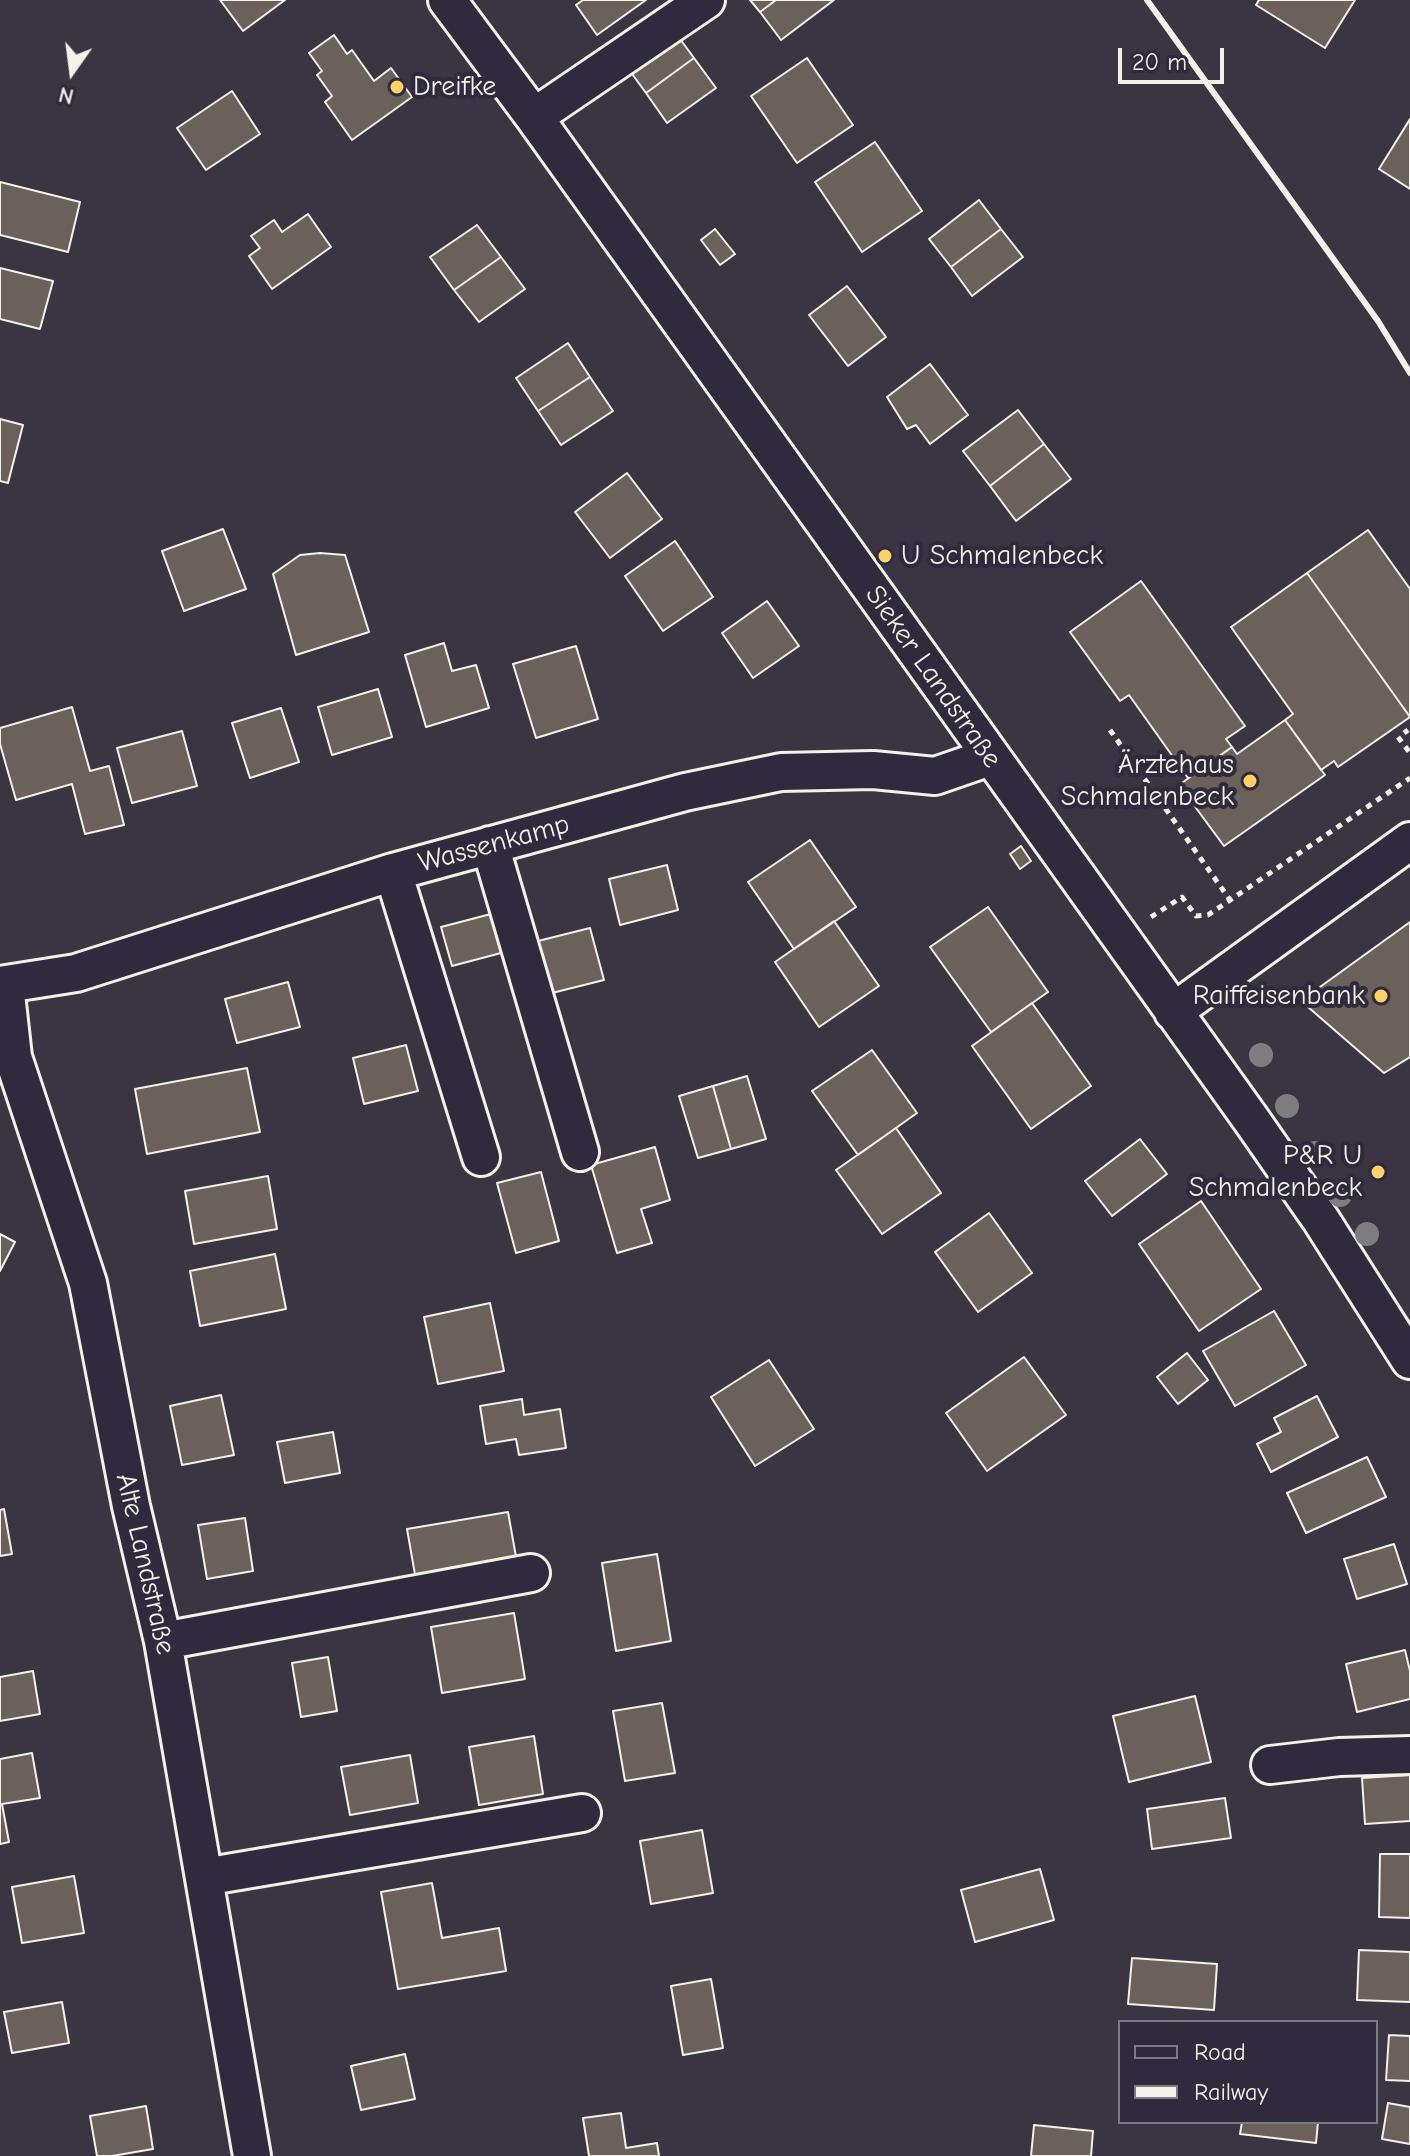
<!DOCTYPE html>
<html>
<head>
<meta charset="utf-8">
<style>
  body { margin:0 }
  #map { position:relative; width:1410px; height:2156px; overflow:hidden; background:#3b3543; font-family:"Comic Neue",sans-serif }
  canvas { display:block }
  .legend { position:absolute; left:1118px; top:2020px; width:260px; height:104px; box-sizing:border-box; background:#2f2a3d; border:2px solid #7e7a81; margin:0; padding:10px 14px; list-style:none; font-size:24px; color:#f4f1e8 }
  .legend li { display:flex; align-items:center; gap:16px; height:40px }
  .legend b { width:40px; border:2px solid #7e7a81 }
  .north { position:absolute; left:32px; top:32px; width:80px; height:80px; -webkit-text-stroke:6px #2f2a3d; paint-order:stroke; rotate:194deg; font-size:22px; font-weight:700; line-height:32px; text-align:center; color:#f4f1e8 }
  .north::after { content:''; display:block; margin:auto; width:28px; height:36px; background:#f4f1e8; clip-path:polygon(50% 0,100% 100%,50% 72%,0 100%) }
  .scale { position:absolute; left:1118px; top:48px; width:106px; height:36px; box-sizing:border-box; border:4px solid #f4f1e8; border-top:0; padding-left:10px; font-size:24px; line-height:28px; white-space:nowrap; color:#f4f1e8; -webkit-text-stroke:6px #2f2a3d; paint-order:stroke }
</style>
</head>
<body>
<div id="map">
<canvas width="1410" height="2156"></canvas>
<ul class="legend">
<li><b style="height:10px;background:#2f2a3d"></b>Road</li>
<li><b style="height:10px;background:#f4f1e8"></b>Railway</li>
</ul>
<div class="north">N</div>
<div class="scale">20 m</div>
</div>
<script>
const context = document.querySelector('canvas').getContext('2d');
context.lineJoin = 'round';
function fill(path, color) { context.fillStyle = color; context.fill(path, 'evenodd'); }
const poly = rows => new Path2D(rows.map(r => 'M' + r).join(''));
function strokePath(path, color, width, dash) { context.strokeStyle = color; context.lineWidth = width; context.lineCap = dash ? 'butt' : 'round'; context.setLineDash(dash || []); context.stroke(path); }
function write(font, color, halo, rows, align = 'center') {
  context.font = font + ' "Comic Neue",sans-serif'; context.lineWidth = 8; context.setLineDash([]); context.textBaseline = 'middle'; context.strokeStyle = halo; context.fillStyle = color; for (const [text, x, y, turn = 0] of rows) {
    context.save(); context.translate(x, y); context.rotate((+turn || 0) * Math.PI / 180); context.textAlign = isNaN(turn) ? turn : align; if (halo) context.strokeText(text, 0, 0); context.fillText(text, 0, 0); context.restore();
  }
}
const building = poly([
  [220,0,285,0,243,31,220,0],
  [583,0,646,0,597,35,576,5,583,0],
  [750,0,776,0,760,12,750,0],
  [776,0,834,0,781,40,760,12,776,0],
  [1259,0,1355,0,1325,48,1256,5,1259,0],
  [672,28,694,58,646,93,624,63,672,28],
  [334,35,347,54,352,50,374,81,391,68,412,97,352,140,325,102,332,96,317,75,322,71,309,53,334,35],
  [694,58,716,88,667,123,646,93,694,58],
  [807,58,853,125,797,163,751,96,807,58],
  [232,91,260,134,206,170,177,128,232,91],
  [1410,119,1410,189,1379,169,1410,119],
  [875,142,922,211,862,252,815,182,875,142],
  [0,182,80,202,68,252,0,235,0,182],
  [979,200,1001,229,951,267,929,239,979,200],
  [308,214,331,247,272,289,249,256,260,248,251,236,274,220,282,232,308,214],
  [477,225,501,257,454,290,430,257,477,225],
  [715,229,735,254,720,265,701,240,715,229],
  [1001,229,1023,257,972,296,951,267,1001,229],
  [501,257,525,289,479,322,454,290,501,257],
  [0,268,53,281,40,329,0,319,0,268],
  [847,286,886,337,848,366,809,315,847,286],
  [568,343,590,377,538,411,516,378,568,343],
  [930,364,968,415,930,444,916,425,907,429,887,397,930,364],
  [590,377,613,411,561,445,538,411,590,377],
  [1018,410,1044,444,990,486,963,451,1018,410],
  [0,419,23,425,8,483,0,481,0,419],
  [1044,444,1071,479,1016,521,990,486,1044,444],
  [627,473,662,519,610,558,575,512,627,473],
  [223,529,246,589,184,611,162,551,223,529],
  [1368,530,1410,589,1410,717,1307,573,1368,530],
  [675,541,713,597,663,631,625,576,675,541],
  [320,553,345,555,369,632,296,655,273,574,300,555,320,553],
  [1307,573,1410,717,1338,767,1334,761,1321,770,1285,720,1293,714,1231,627,1307,573],
  [1141,581,1245,726,1226,739,1232,747,1188,778,1129,695,1120,701,1070,632,1141,581],
  [767,601,799,646,753,678,722,633,767,601],
  [444,643,452,671,476,665,489,708,426,727,405,655,444,643],
  [576,646,598,719,536,738,513,664,576,646],
  [378,689,392,737,332,755,318,707,378,689],
  [72,707,90,771,109,766,124,825,85,834,72,784,16,800,0,744,0,728,72,707],
  [281,708,299,762,250,778,232,723,281,708],
  [1285,720,1325,775,1224,846,1179,785,1232,747,1237,754,1285,720],
  [182,731,197,786,132,803,117,748,182,731],
  [810,840,856,907,794,949,748,882,810,840],
  [1021,846,1031,861,1020,869,1010,854,1021,846],
  [667,865,678,910,620,925,609,879,667,865],
  [988,907,1048,992,991,1032,930,947,988,907],
  [491,914,501,953,452,966,441,927,491,914],
  [834,921,879,986,819,1027,775,962,834,921],
  [1410,922,1410,1057,1384,1073,1308,1007,1313,992,1410,922],
  [590,928,604,980,548,994,534,942,590,928],
  [288,982,300,1027,237,1043,225,999,288,982],
  [1032,1003,1091,1086,1031,1129,972,1046,1032,1003],
  [406,1045,418,1091,364,1104,353,1058,406,1045],
  [872,1050,917,1113,858,1155,812,1091,872,1050],
  [247,1068,260,1132,147,1154,135,1089,247,1068],
  [747,1076,766,1139,731,1149,713,1086,747,1076],
  [713,1086,731,1149,698,1158,679,1096,713,1086],
  [896,1128,941,1193,882,1234,836,1170,896,1128],
  [1140,1139,1167,1174,1112,1216,1085,1181,1140,1139],
  [655,1147,670,1200,641,1209,652,1243,617,1253,591,1165,655,1147],
  [541,1172,559,1241,516,1253,497,1183,541,1172],
  [268,1176,277,1229,194,1244,185,1191,268,1176],
  [1201,1201,1261,1289,1199,1331,1139,1244,1201,1201],
  [989,1213,1032,1273,978,1312,935,1252,989,1213],
  [0,1234,15,1242,0,1271,0,1234],
  [275,1254,286,1309,200,1326,190,1271,275,1254],
  [490,1303,504,1371,438,1384,424,1317,490,1303],
  [1274,1311,1306,1365,1235,1406,1203,1351,1274,1311],
  [1187,1353,1208,1380,1178,1404,1157,1377,1187,1353],
  [1024,1357,1066,1415,987,1471,946,1413,1024,1357],
  [769,1360,814,1429,755,1466,711,1397,769,1360],
  [221,1395,234,1455,182,1465,170,1406,221,1395],
  [1317,1396,1338,1437,1271,1472,1257,1444,1281,1432,1274,1418,1317,1396],
  [522,1399,524,1415,560,1409,566,1448,519,1455,516,1439,486,1444,480,1406,522,1399],
  [333,1432,340,1473,285,1483,277,1442,333,1432],
  [1367,1457,1386,1497,1306,1533,1287,1493,1367,1457],
  [4,1509,12,1554,0,1556,0,1510,4,1509],
  [508,1512,518,1568,417,1586,407,1529,508,1512],
  [245,1518,253,1571,207,1579,198,1525,245,1518],
  [1394,1544,1407,1584,1357,1599,1344,1559,1394,1544],
  [657,1554,671,1641,616,1651,602,1563,657,1554],
  [514,1613,525,1679,442,1693,431,1627,514,1613],
  [1405,1650,1410,1671,1410,1699,1357,1712,1346,1664,1405,1650],
  [328,1657,337,1711,301,1717,292,1663,328,1657],
  [33,1671,40,1714,0,1721,0,1677,33,1671],
  [1195,1696,1211,1762,1129,1782,1113,1716,1195,1696],
  [662,1703,675,1773,625,1781,613,1711,662,1703],
  [534,1736,543,1794,479,1805,469,1747,534,1736],
  [32,1753,40,1798,2,1804,9,1842,0,1844,0,1759,32,1753],
  [410,1755,418,1803,350,1815,341,1767,410,1755],
  [1410,1775,1410,1821,1365,1824,1362,1778,1410,1775],
  [1225,1798,1231,1838,1152,1849,1147,1809,1225,1798],
  [702,1830,713,1893,651,1904,640,1841,702,1830],
  [1380,1854,1410,1854,1410,1918,1379,1917,1380,1854],
  [1040,1869,1054,1920,975,1942,961,1890,1040,1869],
  [74,1876,84,1933,22,1943,12,1887,74,1876],
  [432,1883,442,1938,499,1928,506,1971,398,1989,381,1892,432,1883],
  [1359,1950,1410,1952,1410,2002,1357,2000,1359,1950],
  [1132,1958,1217,1964,1214,2010,1128,2004,1132,1958],
  [711,1979,723,2048,683,2055,671,1986,711,1979],
  [62,2002,69,2043,12,2053,4,2012,62,2002],
  [1389,2035,1410,2036,1410,2081,1386,2080,1389,2035],
  [405,2054,415,2099,361,2110,351,2066,405,2054],
  [1388,2103,1410,2107,1410,2144,1382,2139,1388,2103],
  [146,2106,153,2149,112,2156,97,2156,90,2116,146,2106],
  [621,2113,626,2148,657,2143,659,2156,589,2156,583,2118,621,2113],
  [1242,2122,1318,2122,1316,2143,1240,2134,1242,2122],
  [1034,2125,1093,2131,1091,2156,1031,2156,1034,2125]
]);
fill(building, '#6c605b');
strokePath(building, '#f4f1e8', 2);
const minor = poly([
  [447,0,534,117,1250,1118,1321,1220,1410,1360],
  [534,117,706,0],
  [490,845,580,1152],
  [393,872,481,1157],
  [0,985,76,973,393,872,685,792,781,772,873,770,935,776,990,757],
  [5,985,13,1057,88,1283,131,1506,163,1641,252,2156],
  [1173,1012,1410,841],
  [163,1641,531,1573],
  [1270,1765,1339,1757,1410,1755],
  [204,1877,582,1813]
]);
strokePath(minor, '#f4f1e8', 42);
strokePath(poly([
  [1110,730,1230,900],
  [1404,733,1408,730],
  [1398,737,1410,753],
  [1151,917,1182,897,1196,916,1208,915,1410,778]
]), '#f4f1e8', 5, [6, 6]);
strokePath(minor, '#2f2a3d', 36);
strokePath(poly([
  [1147,0,1378,321,1410,373]
]), '#f4f1e8', 6);
context.fillStyle = '#7e7e80';
for (const [x, y] of [
  [1261,1055],
  [1287,1106],
  [1315,1153],
  [1340,1195],
  [1367,1234]
]) { context.beginPath(); context.arc(x, y, 12, 0, 2 * Math.PI); context.fill(); }
for (const [x, y, r, color] of [
  [397,87,8,"#ffd166"],
  [885,556,8,"#ffd166"],
  [1250,781,8,"#ffd166"],
  [1381,996,8,"#ffd166"],
  [1378,1172,8,"#ffd166"]
]) { const dot = new Path2D(); dot.arc(x, y, r, 0, 2 * Math.PI); context.fillStyle = color; context.fill(dot); strokePath(dot, '#2f2a3d', 3); }
write('28px', '#f4f1e8', '#2f2a3d', [
  ["Dreifke",413,87,"left"],
  ["U Schmalenbeck",901,556,"left"],
  ["Ärztehaus",1234,765],
  ["Schmalenbeck",1234,797],
  ["Raiffeisenbank",1365,996],
  ["P&R U",1362,1156],
  ["Schmalenbeck",1362,1188]
], 'right');
write('28px', '#f4f1e8', '#2f2a3d', [
  ["Sieker Landstraße",933,677,55],
  ["Wassenkamp",494,844,-15],
  ["Alte Landstraße",145,1564,77]
]);
</script>
</body>
</html>
